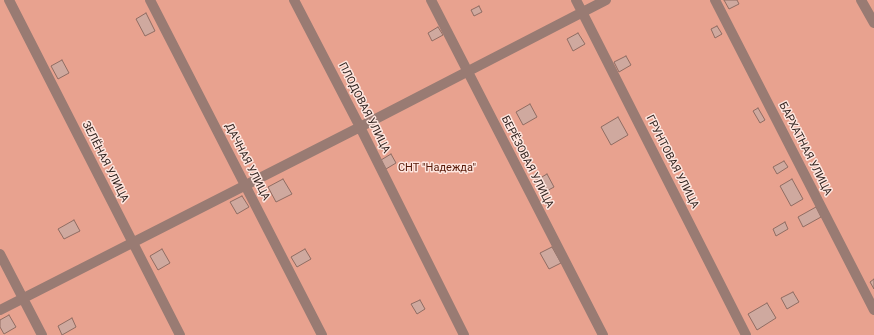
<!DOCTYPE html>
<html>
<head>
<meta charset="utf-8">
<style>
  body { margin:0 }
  canvas { display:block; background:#fcd5ca }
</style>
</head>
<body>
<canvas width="874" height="335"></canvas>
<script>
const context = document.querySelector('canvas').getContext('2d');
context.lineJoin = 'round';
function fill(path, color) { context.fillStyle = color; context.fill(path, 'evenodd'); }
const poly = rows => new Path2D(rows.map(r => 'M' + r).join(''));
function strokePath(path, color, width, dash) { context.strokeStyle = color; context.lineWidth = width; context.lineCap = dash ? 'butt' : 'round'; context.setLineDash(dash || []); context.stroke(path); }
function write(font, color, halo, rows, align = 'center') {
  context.font = font + ' Roboto,sans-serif'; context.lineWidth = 3; context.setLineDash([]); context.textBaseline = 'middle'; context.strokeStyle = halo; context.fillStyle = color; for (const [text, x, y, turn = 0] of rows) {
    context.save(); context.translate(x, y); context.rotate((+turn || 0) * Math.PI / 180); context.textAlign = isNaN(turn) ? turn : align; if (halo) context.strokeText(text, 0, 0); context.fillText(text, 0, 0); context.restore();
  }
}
fill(poly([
  [0,0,874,0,874,335,0,335]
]), '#e8a28f');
const building = poly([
  [724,0,737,0,739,4,729,9,724,0],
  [479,6,482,12,474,16,471,10,479,6],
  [146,13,155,31,145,36,136,19,146,13],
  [717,26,722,34,715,38,711,29,717,26],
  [438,27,443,35,432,41,428,33,438,27],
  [578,33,585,44,573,51,567,39,578,33],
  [626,56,631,65,619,72,614,62,626,56],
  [62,60,69,73,58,79,51,66,62,60],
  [530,104,537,117,523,125,516,112,530,104],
  [758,108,765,120,760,123,753,111,758,108],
  [618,117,628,135,611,145,601,127,618,117],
  [391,154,396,163,386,169,381,160,391,154],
  [784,161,788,167,777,174,773,167,784,161],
  [547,174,554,187,543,193,535,181,547,174],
  [283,179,292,194,276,202,268,187,283,179],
  [792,179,803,199,791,206,780,186,792,179],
  [242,196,249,207,237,214,230,202,242,196],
  [816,207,821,217,803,227,798,217,816,207],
  [74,220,80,231,64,239,58,229,74,220],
  [785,222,788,229,776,236,773,229,785,222],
  [552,247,561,263,549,269,540,253,552,247],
  [162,249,170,263,158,270,150,256,162,249],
  [305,249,311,259,297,267,291,257,305,249],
  [874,279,874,289,870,282,874,279],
  [793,292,799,302,787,309,781,298,793,292],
  [420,300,425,309,417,314,411,304,420,300],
  [767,303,776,318,757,330,748,314,767,303],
  [9,315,16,327,4,334,0,327,0,320,9,315],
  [72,318,76,327,62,335,58,326,72,318]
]);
fill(building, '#cfa99f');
strokePath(building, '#906d63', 1);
strokePath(poly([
  [9,0,180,335],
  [150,0,322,335],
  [294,0,360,127,464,335],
  [431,0,603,335],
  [576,0,746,335],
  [715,0,874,310],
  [861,0,874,23],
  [0,254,42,335],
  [0,310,360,127,606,0]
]), '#997b73', 10);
write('11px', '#322420', '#fee6df', [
  ["ПЛОДОВАЯ УЛИЦА",364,108,63],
  ["БАРХАТНАЯ УЛИЦА",805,149,63],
  ["ЗЕЛЁНАЯ УЛИЦА",105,162,63],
  ["ДАЧНАЯ УЛИЦА",247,162,63],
  ["БЕРЁЗОВАЯ УЛИЦА",527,162,63],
  ["ГРУНТОВАЯ УЛИЦА",672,162,63]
]);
write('11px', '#561807', '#fee6df', [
  ["СНТ \"Надежда\"",437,168]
]);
</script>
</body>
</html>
